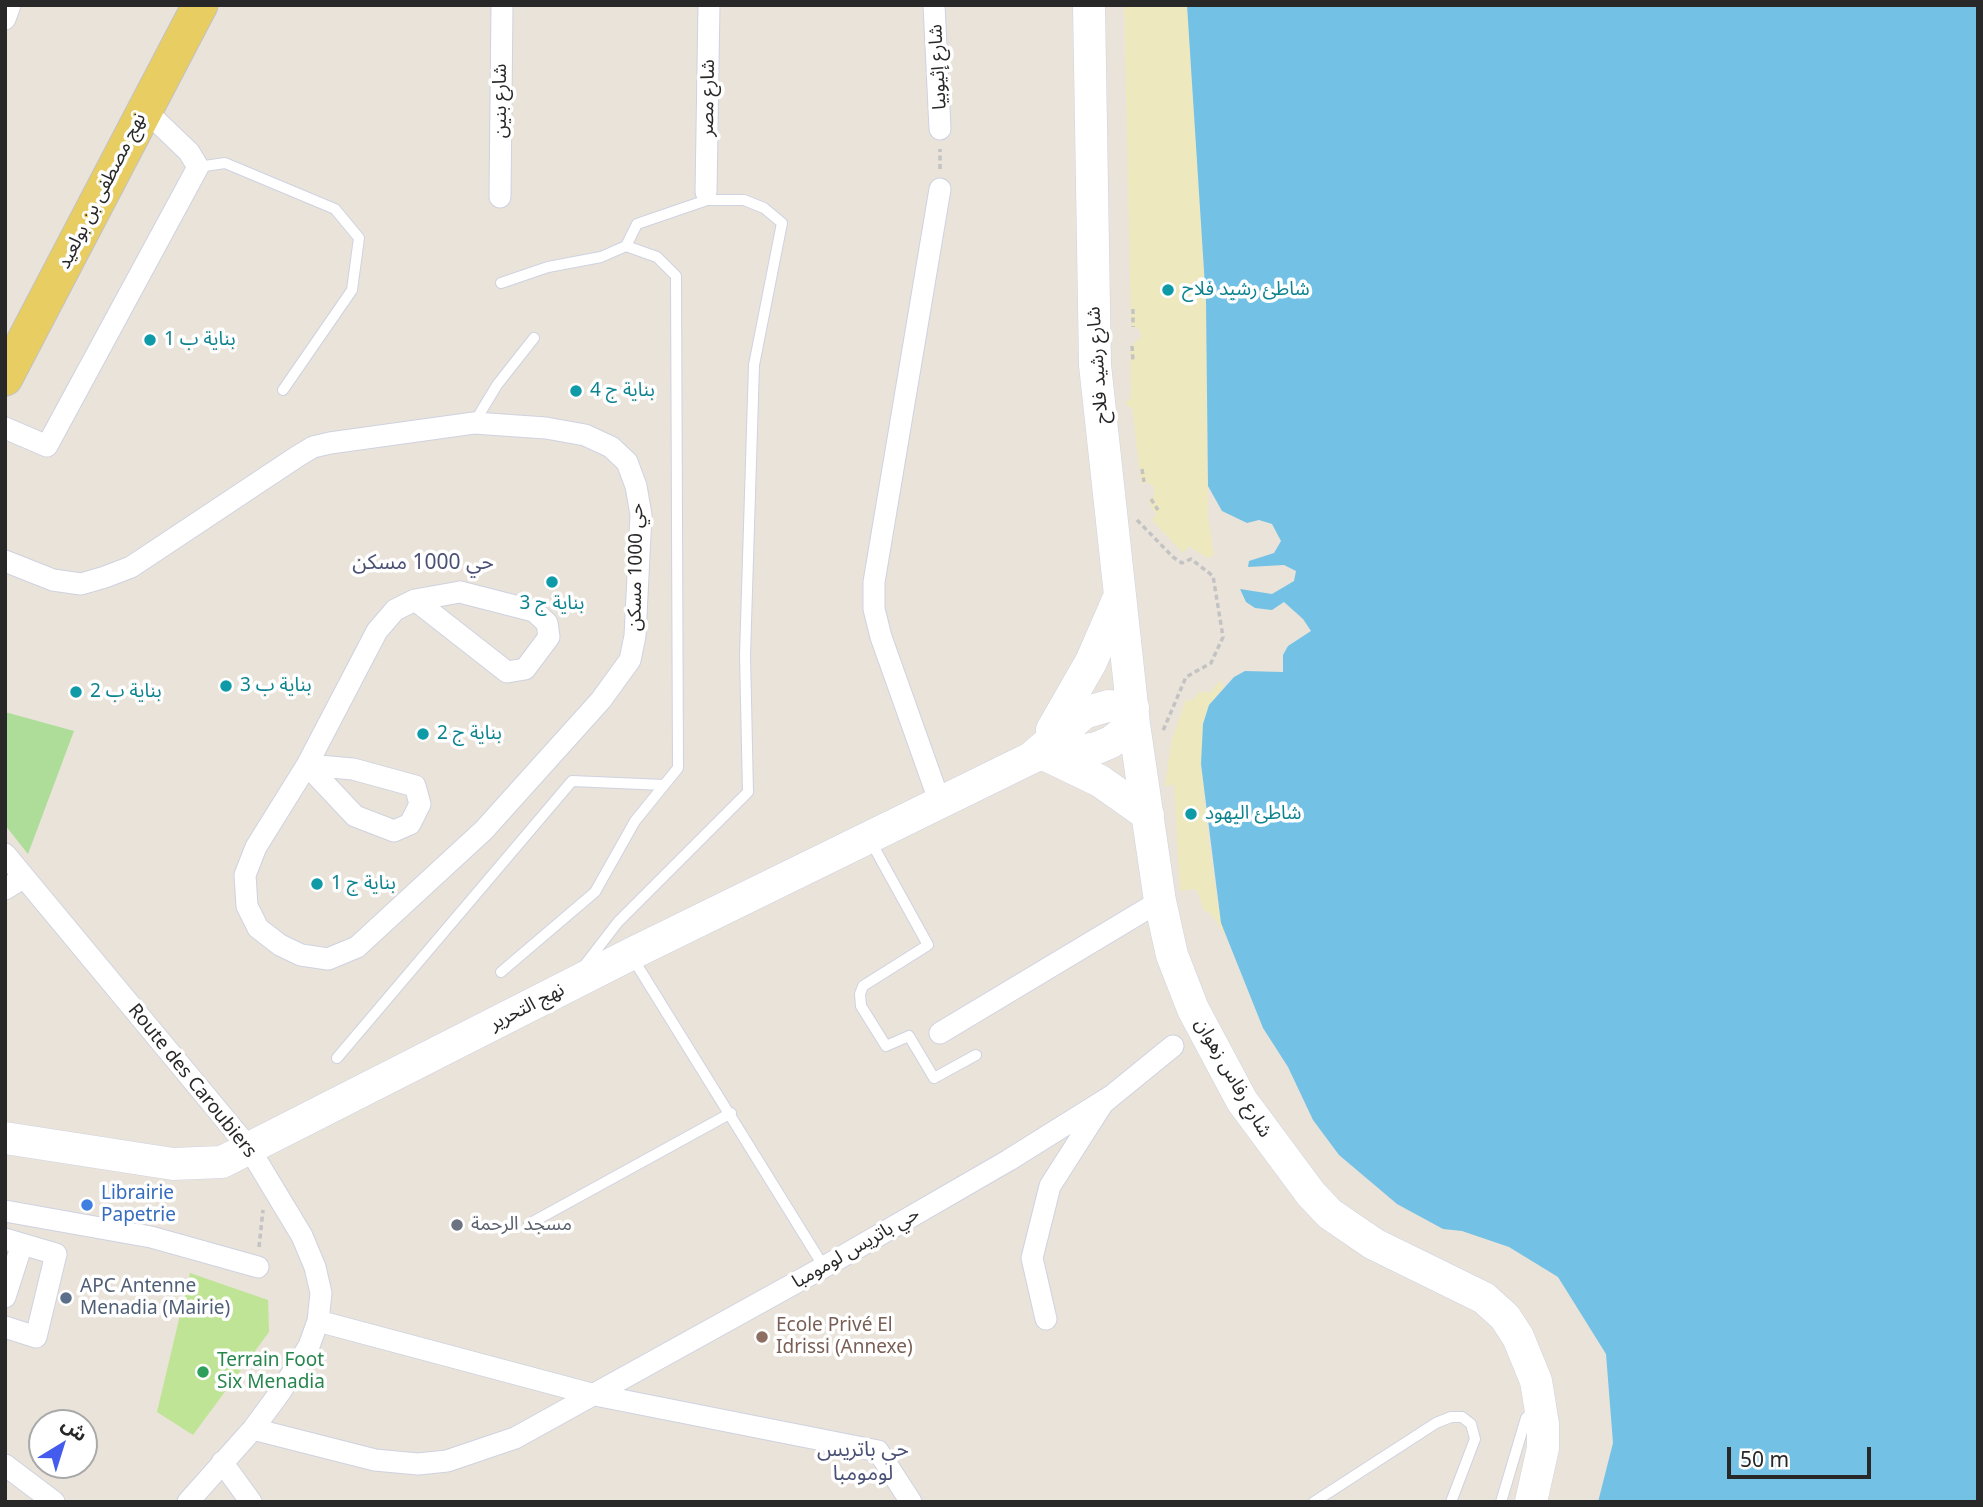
<!DOCTYPE html>
<html>
<head>
<meta charset="utf-8">
<style>
  body { margin:0 }
  #map { position:relative; width:1983px; height:1507px; overflow:hidden; background:#e9e3da; font-family:"Noto Sans","Noto Sans Arabic",sans-serif }
  canvas { display:block }
  .frame { position:absolute; inset:0; border:7px solid #282828; pointer-events:none }
  .north { position:absolute; left:28px; top:1409px; width:70px; height:70px; box-sizing:border-box; background:#fff; border:2px solid #a9a9a9; border-radius:50%; rotate:38deg; font-size:19px; font-weight:700; line-height:28px; text-align:center; color:#282828 }
  .north::after { content:''; display:block; margin:auto; width:24px; height:32px; background:#435ced; clip-path:polygon(50% 0,100% 100%,50% 72%,0 100%) }
  .scale { position:absolute; left:1727px; top:1447px; width:144px; height:32px; box-sizing:border-box; border:4px solid #282828; border-top:0; padding-left:9px; font-size:21px; line-height:24px; white-space:nowrap; color:#282828; -webkit-text-stroke:5px #fff; paint-order:stroke }
</style>
</head>
<body>
<div id="map">
<canvas width="1983" height="1507"></canvas>
<div class="frame"></div>
<div class="north">ش</div>
<div class="scale">50 m</div>
</div>
<script>
const context = document.querySelector('canvas').getContext('2d');
context.lineJoin = 'round';
function fill(path, color) { context.fillStyle = color; context.fill(path, 'evenodd'); }
const poly = rows => new Path2D(rows.map(r => 'M' + r).join(''));
function strokePath(path, color, width, dash) { context.strokeStyle = color; context.lineWidth = width; context.lineCap = dash ? 'butt' : 'round'; context.setLineDash(dash || []); context.stroke(path); }
function write(font, color, halo, rows, align = 'center') {
  context.font = font + ' "Noto Sans","Noto Sans Arabic",sans-serif'; context.lineWidth = 7; context.setLineDash([]); context.textBaseline = 'middle'; context.strokeStyle = halo; context.fillStyle = color; for (const [text, x, y, turn = 0] of rows) {
    context.save(); context.translate(x, y); context.rotate((+turn || 0) * Math.PI / 180); context.textAlign = isNaN(turn) ? turn : align; if (halo) context.strokeText(text, 0, 0); context.fillText(text, 0, 0); context.restore();
  }
}
fill(poly([
  [5,712,74,731,28,854,5,825]
]), '#aedd99');
fill(poly([
  [1124,5,1187,5,1206,302,1208,518,1214,555,1207,558,1189,546,1183,553,1152,520,1156,514,1148,501,1154,496,1154,487,1147,482,1141,484,1132,407,1127,407,1126,401,1131,399,1130,347,1142,336,1139,329,1131,326],
  [1220,680,1224,687,1209,705,1203,724,1201,764,1209,843,1221,923,1227,938,1212,915,1203,909,1198,892,1194,889,1180,891,1174,785,1165,786,1171,743,1185,701,1193,700,1199,692,1211,692]
]), '#ede8be');
fill(poly([
  [190,1273,268,1300,269,1332,193,1435,157,1412]
]), '#bfe495');
fill(poly([
  [1187,5,1978,5,1978,1502,1598,1502,1613,1443,1606,1354,1558,1277,1509,1247,1462,1231,1443,1229,1397,1204,1339,1155,1313,1120,1288,1067,1263,1028,1221,923,1201,764,1203,724,1209,705,1234,677,1245,671,1283,672,1283,655,1288,646,1311,631,1303,619,1284,602,1272,610,1255,608,1246,602,1240,589,1272,594,1294,581,1296,571,1284,565,1248,567,1249,561,1274,553,1281,541,1272,524,1259,520,1247,523,1222,511,1208,486,1206,302]
]), '#73c2e6');
const lane = poly([
  [198,167,225,163,335,209,359,238,352,290,283,390],
  [501,283,548,267,601,257,626,246],
  [474,423,497,385,534,338],
  [870,840,928,945,863,986,860,994,861,1006,886,1046,909,1036,934,1078,976,1055],
  [632,957,824,1267],
  [501,972,595,892,635,821,678,768,676,276,657,257,626,246,637,224,707,200,744,200,764,208,782,223,754,365,745,655,748,792,618,922,584,966],
  [337,1058,572,781,664,785],
  [529,1224,731,1113],
  [1314,1502,1436,1423,1451,1417,1462,1417,1471,1424,1475,1439,1451,1502],
  [1501,1502,1526,1418,1536,1408]
]);
const street = poly([
  [934,5,940,129],
  [5,19,10,5],
  [940,189,874,582,874,609,881,637,940,803],
  [706,192,709,5],
  [500,197,502,5],
  [5,428,47,446,198,167,189,152,144,109],
  [5,561,53,580,81,584,105,577,131,567,298,456,313,447,330,443,474,423,546,428,585,435,611,447,627,462,636,486,641,515,635,636,630,660,601,700,484,830,357,947,328,959,301,955,280,945,258,928,247,906,245,875,256,847,307,765,377,631,395,610,415,600],
  [460,592,534,611,547,623,549,637,525,669,507,672,415,600,460,592],
  [307,765,353,769,415,786,420,804,410,824,394,831,355,816,307,765],
  [5,854,249,1148,302,1236,315,1267,321,1293,318,1321,309,1346,281,1391,253,1429,188,1502],
  [5,889,23,878],
  [940,1033,1160,901],
  [5,1211,151,1237,258,1267],
  [5,1239,56,1254,36,1337,5,1327],
  [5,1297,22,1244],
  [1046,1319,1032,1258,1050,1186,1103,1103,1173,1046],
  [318,1321,595,1395,878,1451,911,1502],
  [253,1429,375,1460,418,1464,447,1461,515,1438,824,1267,1009,1160,1113,1095],
  [222,1462,251,1502],
  [5,1465,54,1502]
]);
const secondary = poly([
  [1089,5,1095,365,1134,724,1160,901,1172,955,1193,1009,1242,1101,1311,1194,1330,1214,1374,1244,1484,1298,1505,1317,1518,1337,1536,1381,1543,1424,1543,1448,1531,1502],
  [1052,730,1091,662,1120,595],
  [1046,756,1097,748,1111,742,1134,724],
  [1048,756,1100,781,1148,815],
  [5,1138,173,1164,222,1162,631,954,1031,758,1084,713,1108,706,1133,708]
]);
const primary = poly([
  [5,378,200,5]
]);
strokePath(lane, '#cfd2e0', 12);
strokePath(street, '#cfd2e0', 23);
strokePath(secondary, '#cfd2e0', 33);
strokePath(primary, '#c3c3c3', 37);
strokePath(poly([
  [940,169,940,149],
  [1133,309,1133,327],
  [1132,346,1133,362],
  [1142,469,1144,482],
  [1151,499,1158,510],
  [1137,520,1173,557,1182,563,1191,559,1213,576,1223,637,1211,663,1186,677,1162,733],
  [259,1247,263,1210]
]), '#c3c3c3', 3.5, [5, 3.5]);
strokePath(lane, '#fff', 10);
strokePath(street, '#fff', 21);
strokePath(secondary, '#fff', 32);
strokePath(primary, '#e7cd62', 35);
for (const [x, y, r, color] of [
  [1168,290,7,"#0f9aa8"],
  [150,340,7,"#0f9aa8"],
  [576,391,7,"#0f9aa8"],
  [552,582,7,"#0f9aa8"],
  [226,686,7,"#0f9aa8"],
  [76,692,7,"#0f9aa8"],
  [423,734,7,"#0f9aa8"],
  [1191,814,7,"#0f9aa8"],
  [317,884,7,"#0f9aa8"],
  [87,1205,7,"#3f7fe0"],
  [457,1225,7,"#6b7280"],
  [66,1298,7,"#5c6f8a"],
  [762,1337,7,"#8d6e63"],
  [203,1372,7,"#2e9e5b"]
]) { const dot = new Path2D(); dot.arc(x, y, r, 0, 2 * Math.PI); context.fillStyle = color; context.fill(dot); strokePath(dot, '#fff', 2.5); }
write('19px', '#282828', '#fff', [
  ["شارع إثيوبيا",938,67,-93],
  ["شارع مصر",708,98,-89],
  ["شارع بنين",501,101,-90],
  ["نهج مصطفى بن بولعيد",102,191,-63],
  ["شارع رشيد فلاح",1098,365,-94],
  ["حي 1000 مسكن",636,567,-89],
  ["نهج التحرير",527,1007,-27],
  ["شارع رفاس زهوان",1233,1078,60],
  ["Route des Caroubiers",192,1081,51],
  ["حي باتريس لومومبا",856,1248,-30]
]);
write('19px', '#0d838f', '#fff', [
  ["شاطئ رشيد فلاح",1182,290],
  ["بناية ب 1",164,340],
  ["بناية ج 4",590,391],
  ["بناية ج 3",552,604,"center"],
  ["بناية ب 3",240,686],
  ["بناية ب 2",90,692],
  ["بناية ج 2",437,734],
  ["شاطئ اليهود",1205,814],
  ["بناية ج 1",331,884]
], 'left');
write('19px', '#366cbe', '#fff', [
  ["Librairie",101,1194],
  ["Papetrie",101,1216]
], 'left');
write('19px', '#5b616d', '#fff', [
  ["مسجد الرحمة",471,1225]
], 'left');
write('19px', '#4e5e75', '#fff', [
  ["APC Antenne",80,1287],
  ["Menadia (Mairie)",80,1309]
], 'left');
write('19px', '#785e54', '#fff', [
  ["Ecole Privé El",776,1326],
  ["Idrissi (Annexe)",776,1348]
], 'left');
write('19px', '#27864d', '#fff', [
  ["Terrain Foot",217,1361],
  ["Six Menadia",217,1383]
], 'left');
write('21px', '#4b5175', '#fff', [
  ["حي 1000 مسكن",423,563],
  ["حي باتريس",863,1450],
  ["لومومبا",863,1474]
]);
</script>
</body>
</html>
